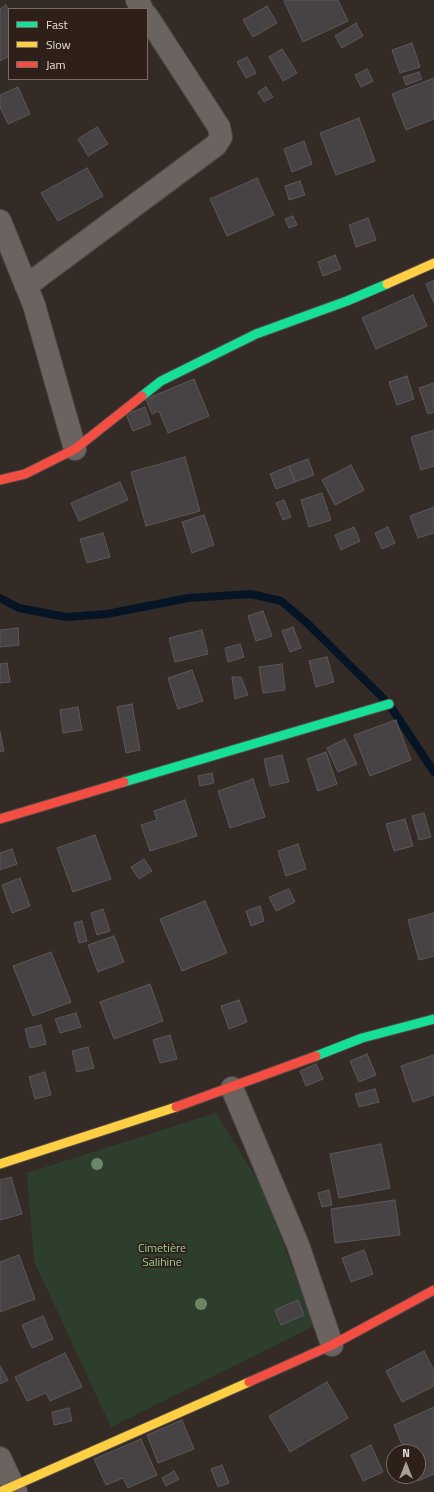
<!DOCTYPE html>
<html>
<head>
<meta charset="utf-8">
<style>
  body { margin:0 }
  #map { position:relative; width:434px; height:1492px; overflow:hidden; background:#342b27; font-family:"Titillium Web",sans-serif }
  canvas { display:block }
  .legend { position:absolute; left:8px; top:8px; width:140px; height:72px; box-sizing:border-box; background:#2e2018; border:1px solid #786c65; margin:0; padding:5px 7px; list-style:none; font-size:12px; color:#e7ddd8 }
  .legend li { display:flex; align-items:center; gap:8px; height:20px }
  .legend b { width:20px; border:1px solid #786c65 }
  .north { position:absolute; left:386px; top:1444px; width:40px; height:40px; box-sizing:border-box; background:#2e2018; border:1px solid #786c65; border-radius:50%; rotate:0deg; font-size:11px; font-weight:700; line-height:16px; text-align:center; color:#e7ddd8 }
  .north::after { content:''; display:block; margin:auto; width:14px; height:18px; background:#a89f9a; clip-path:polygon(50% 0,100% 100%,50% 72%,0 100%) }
</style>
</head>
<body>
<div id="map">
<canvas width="434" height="1492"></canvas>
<ul class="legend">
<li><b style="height:5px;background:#16e098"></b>Fast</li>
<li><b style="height:5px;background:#ffcf43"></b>Slow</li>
<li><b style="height:5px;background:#f24e42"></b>Jam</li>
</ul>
<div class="north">N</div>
</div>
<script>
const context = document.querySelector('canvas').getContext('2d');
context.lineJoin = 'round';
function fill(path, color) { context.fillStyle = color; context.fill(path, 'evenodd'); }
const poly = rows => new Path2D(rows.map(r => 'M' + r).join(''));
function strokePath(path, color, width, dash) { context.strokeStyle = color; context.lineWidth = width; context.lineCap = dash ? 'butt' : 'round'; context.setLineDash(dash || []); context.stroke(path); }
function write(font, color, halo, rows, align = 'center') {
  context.font = font + ' "Titillium Web",sans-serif'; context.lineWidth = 3.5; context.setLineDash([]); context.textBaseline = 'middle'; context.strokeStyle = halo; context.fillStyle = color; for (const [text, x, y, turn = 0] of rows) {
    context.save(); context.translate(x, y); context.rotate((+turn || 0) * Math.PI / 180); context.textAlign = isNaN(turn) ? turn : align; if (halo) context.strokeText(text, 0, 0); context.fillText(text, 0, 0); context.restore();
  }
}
fill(poly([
  [216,1113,263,1189,314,1326,111,1427,34,1261,27,1173]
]), '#2d3f2c');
strokePath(poly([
  [0,598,19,608,66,617,107,614,188,598,251,594,281,601,306,622,389,704,434,772]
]), '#051525', 8);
const building = poly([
  [286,0,338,0,348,21,303,42,284,1,286,0],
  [6,5,9,11,9,56,0,61,0,9,6,5],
  [267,6,277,23,253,37,243,20,267,6],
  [356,23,363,36,342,48,335,36,356,23],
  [412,43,420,67,400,73,392,50,412,43],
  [282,49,297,73,283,81,269,57,282,49],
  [247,57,256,73,246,78,237,62,247,57],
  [367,69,373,81,361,87,355,75,367,69],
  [419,72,422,79,406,85,403,77,419,72],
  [434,78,434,119,406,130,392,94,434,78],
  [18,87,30,114,8,124,0,107,0,95,18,87],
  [266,87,273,97,264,102,258,92,266,87],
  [359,118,375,161,336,175,320,133,359,118],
  [97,127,108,144,88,156,78,139,97,127],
  [304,141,312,164,292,172,284,149,304,141],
  [87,168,103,196,58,221,41,193,87,168],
  [257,178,274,215,227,236,210,199,257,178],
  [300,181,305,195,289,200,285,186,300,181],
  [293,216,297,225,289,228,285,219,293,216],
  [368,218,376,240,356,247,349,225,368,218],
  [335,255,341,269,323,276,318,262,335,255],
  [434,280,434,303,426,284,434,280],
  [413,295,427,326,376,349,362,318,413,295],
  [407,376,414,399,397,405,389,382,407,376],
  [194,379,209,416,168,433,159,411,152,414,146,399,194,379],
  [434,383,434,412,428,414,419,388,434,383],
  [145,407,151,424,133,431,126,414,145,407],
  [434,430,434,466,421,470,411,437,434,430],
  [185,457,200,511,146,526,131,472,185,457],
  [308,459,314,475,295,482,289,466,308,459],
  [351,465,364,490,335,505,322,480,351,465],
  [289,466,295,482,276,489,270,474,289,466],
  [120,482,128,500,79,521,71,503,120,482],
  [322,493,331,520,309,527,301,500,322,493],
  [284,500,291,517,283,520,276,503,284,500],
  [434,507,434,533,418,538,410,516,434,507],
  [204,515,214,545,192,553,182,522,204,515],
  [354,527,360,541,341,550,335,535,354,527],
  [388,527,395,543,382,549,375,533,388,527],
  [103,533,110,557,87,563,80,539,103,533],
  [263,611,272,636,256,641,248,616,263,611],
  [293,627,301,648,290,652,282,631,293,627],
  [18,628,19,645,0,647,0,630,18,628],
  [202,630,208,654,175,662,169,638,202,630],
  [240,644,244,657,228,662,225,648,240,644],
  [327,657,334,682,316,687,309,661,327,657],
  [7,663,10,682,0,683,0,664,7,663],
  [282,664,285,690,263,693,259,667,282,664],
  [192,670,203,701,178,709,168,678,192,670],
  [232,677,241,677,248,695,235,699,232,677],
  [132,704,140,750,126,753,117,707,132,704],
  [78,707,82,730,63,733,60,710,78,707],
  [396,720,411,760,370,776,354,735,396,720],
  [0,732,4,751,0,752,0,732],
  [345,739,357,764,338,772,327,748,345,739],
  [326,752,337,784,318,791,307,759,326,752],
  [282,755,289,782,270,786,264,759,282,755],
  [212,773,214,783,200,786,198,776,212,773],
  [253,779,265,817,230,828,218,791,253,779],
  [185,800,197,836,150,851,141,825,157,820,154,811,185,800],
  [424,813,431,837,419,840,412,816,424,813],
  [405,819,413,846,394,851,386,824,405,819],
  [95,835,111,879,73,892,57,848,95,835],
  [298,844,306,869,286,876,278,851,298,844],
  [12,849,17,864,0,870,0,853,12,849],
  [144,859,152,871,139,879,131,867,144,859],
  [20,878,30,906,12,913,2,885,20,878],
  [289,889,295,902,276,911,269,897,289,889],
  [205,901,227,953,182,971,160,919,205,901],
  [260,906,264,921,251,926,246,911,260,906],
  [103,909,110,931,97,935,91,913,103,909],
  [434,913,434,956,419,960,408,920,434,913],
  [82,921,87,941,79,943,74,923,82,921],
  [114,936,124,962,98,972,88,945,114,936],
  [51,952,71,1002,33,1016,13,966,51,952],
  [150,984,163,1021,114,1039,100,1002,150,984],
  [239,1000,247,1022,229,1029,221,1006,239,1000],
  [76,1013,81,1027,60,1033,55,1019,76,1013],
  [41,1025,46,1044,30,1048,25,1029,41,1025],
  [170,1035,177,1059,160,1063,153,1040,170,1035],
  [88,1047,94,1068,77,1072,72,1051,88,1047],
  [367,1054,376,1075,359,1082,350,1061,367,1054],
  [434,1055,434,1095,413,1102,401,1066,434,1055],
  [316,1064,323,1079,306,1086,300,1071,316,1064],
  [45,1072,51,1095,35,1099,29,1077,45,1072],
  [375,1089,379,1102,359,1107,355,1094,375,1089],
  [381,1144,390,1188,339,1198,330,1154,381,1144],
  [11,1177,22,1214,0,1220,0,1180,11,1177],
  [329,1190,332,1205,322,1207,318,1193,329,1190],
  [395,1200,400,1235,335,1243,331,1209,395,1200],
  [364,1250,373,1274,351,1282,342,1258,364,1250],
  [19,1255,35,1299,0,1312,0,1262,19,1255],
  [298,1300,304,1315,281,1325,275,1310,298,1300],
  [43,1316,53,1339,32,1348,22,1325,43,1316],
  [424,1351,434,1371,434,1386,402,1402,386,1371,424,1351],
  [65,1353,82,1387,50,1401,46,1393,27,1401,15,1377,65,1353],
  [0,1366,8,1380,0,1384,0,1366],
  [327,1382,348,1418,290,1452,269,1416,327,1382],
  [434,1407,434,1474,418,1481,416,1476,418,1476,418,1452,405,1452,394,1425,434,1407],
  [69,1408,72,1421,54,1425,52,1412,69,1408],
  [182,1420,194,1449,158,1463,147,1435,182,1420],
  [141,1439,157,1475,128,1488,123,1478,106,1485,94,1459,141,1439],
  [371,1445,383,1472,363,1481,351,1455,371,1445],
  [222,1465,229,1483,218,1487,211,1469,222,1465],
  [174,1471,179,1479,166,1486,162,1478,174,1471]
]);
fill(building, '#474344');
strokePath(building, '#5c585a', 1);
const street = poly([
  [137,0,142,9],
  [0,221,34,305,75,449],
  [26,286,216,145,221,137,219,127,147,16],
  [232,1088,298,1245,332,1345],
  [0,1458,16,1492]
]);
const fast = poly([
  [142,396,161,381,256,334,347,301,387,284],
  [124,782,389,704],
  [316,1056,362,1038,434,1019]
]);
const slow = poly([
  [387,284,434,263],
  [0,1164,176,1107],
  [0,1492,249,1382]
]);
const jam = poly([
  [0,480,25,474,75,449,142,396],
  [0,819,124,782],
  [176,1107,316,1056],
  [249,1382,332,1345,434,1290]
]);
strokePath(street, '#504845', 24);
strokePath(fast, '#504845', 11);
strokePath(slow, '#504845', 11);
strokePath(jam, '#504845', 11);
strokePath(street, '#6a6360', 22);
strokePath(fast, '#16e098', 9);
strokePath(slow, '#ffcf43', 9);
strokePath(jam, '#f24e42', 9);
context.fillStyle = '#6d8668';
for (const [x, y] of [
  [97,1164],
  [201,1304]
]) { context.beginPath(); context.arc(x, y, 6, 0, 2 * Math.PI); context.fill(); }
write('12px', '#9cd19e', '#2e2018', [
  ["Cimetière",162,1249],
  ["Salihine",162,1263]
]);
</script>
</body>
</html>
